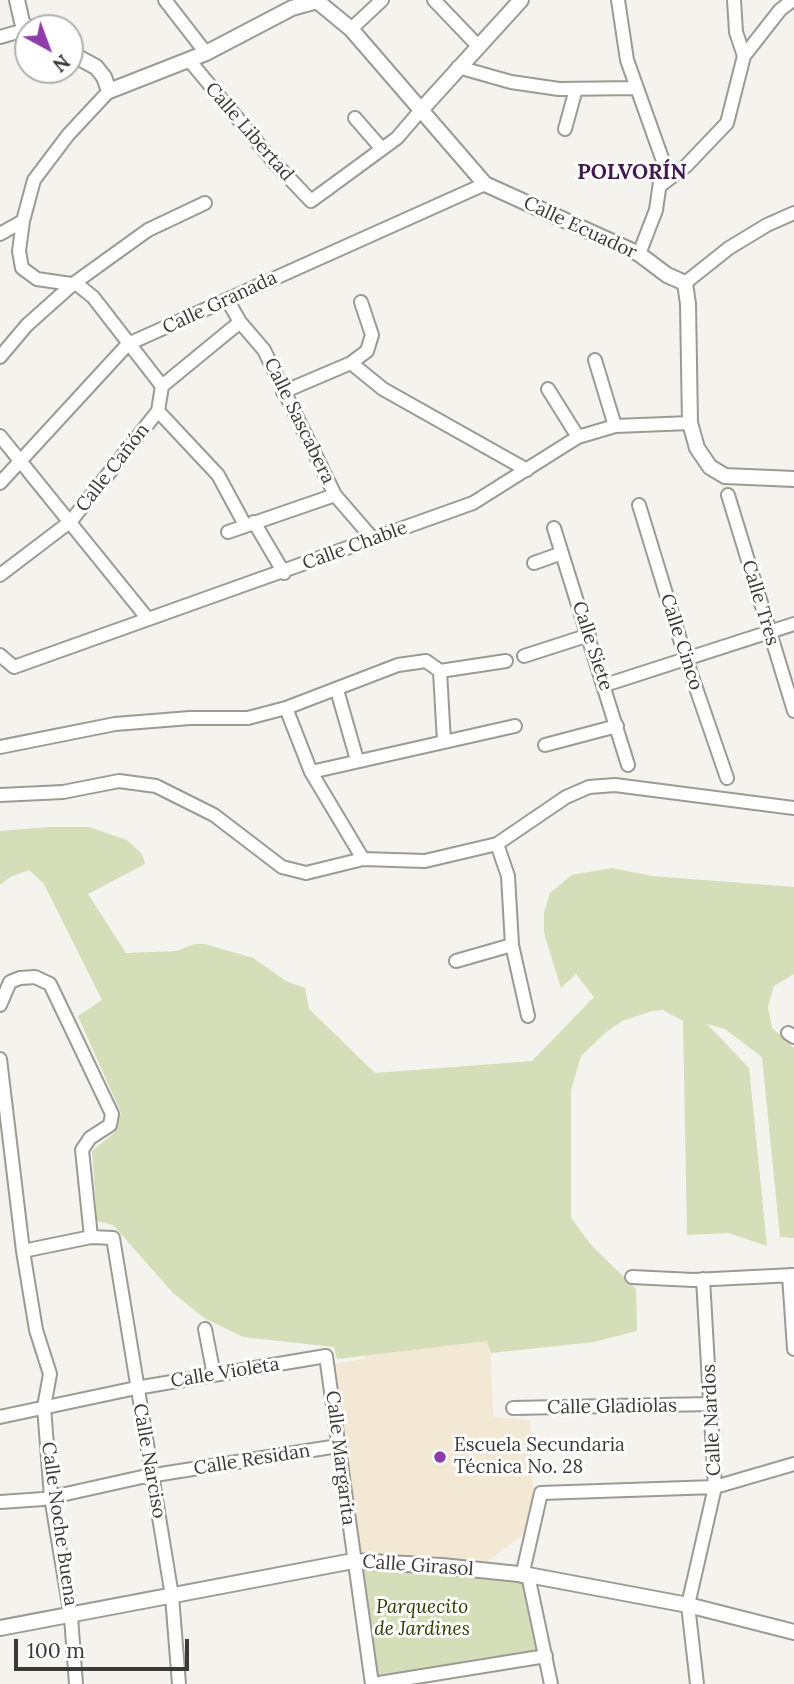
<!DOCTYPE html>
<html>
<head>
<meta charset="utf-8">
<style>
  body { margin:0 }
  #map { position:relative; width:794px; height:1684px; overflow:hidden; background:#f4f3ed; font-family:Lora,serif }
  canvas { display:block }
  .north { position:absolute; left:14px; top:14px; width:70px; height:70px; box-sizing:border-box; background:#fff; border:2px solid #b1b0af; border-radius:50%; rotate:139deg; font-size:19px; font-weight:700; line-height:28px; text-align:center; color:#3b3a38 }
  .north::after { content:''; display:block; margin:auto; width:24px; height:32px; background:#8f3cab; clip-path:polygon(50% 0,100% 100%,50% 72%,0 100%) }
  .scale { position:absolute; left:14px; top:1639px; width:175px; height:32px; box-sizing:border-box; border:4px solid #3b3a38; border-top:0; padding-left:9px; font-size:21px; line-height:24px; white-space:nowrap; color:#3b3a38; -webkit-text-stroke:5px #fff; paint-order:stroke }
</style>
</head>
<body>
<div id="map">
<canvas width="794" height="1684"></canvas>
<div class="north">N</div>
<div class="scale">100 m</div>
</div>
<script>
const context = document.querySelector('canvas').getContext('2d');
context.lineJoin = 'round';
function fill(path, color) { context.fillStyle = color; context.fill(path, 'evenodd'); }
const poly = rows => new Path2D(rows.map(r => 'M' + r).join(''));
function strokePath(path, color, width, dash) { context.strokeStyle = color; context.lineWidth = width; context.lineCap = dash ? 'butt' : 'round'; context.setLineDash(dash || []); context.stroke(path); }
function write(font, color, halo, rows, align = 'center') {
  context.font = font + ' Lora,serif'; context.lineWidth = 6; context.setLineDash([]); context.textBaseline = 'middle'; context.strokeStyle = halo; context.fillStyle = color; for (const [text, x, y, turn = 0] of rows) {
    context.save(); context.translate(x, y); context.rotate((+turn || 0) * Math.PI / 180); context.textAlign = isNaN(turn) ? turn : align; if (halo) context.strokeText(text, 0, 0); context.fillText(text, 0, 0); context.restore();
  }
}
fill(poly([
  [490,1337,493,1417,530,1420,533,1493,524,1534,482,1565,362,1553,335,1364,365,1359,364,1346]
]), '#f2e8d3');
fill(poly([
  [49,827,89,827,127,840,142,854,145,864,88,894,126,953,176,951,195,944,205,944,253,958,286,981,305,988,309,1009,375,1073,532,1061,594,997,576,974,561,988,544,933,544,912,550,893,572,875,612,868,652,876,794,887,794,974,774,986,768,1007,772,1028,794,1048,794,1238,780,1237,762,1057,725,1029,707,1024,749,1068,767,1246,729,1233,687,1235,683,1021,663,1010,652,1011,622,1021,605,1033,581,1056,571,1090,571,1218,592,1246,636,1289,637,1331,594,1342,491,1353,487,1341,337,1359,334,1347,243,1337,204,1318,173,1293,113,1225,97,1221,92,1151,114,1133,121,1113,78,1016,102,1000,44,884,29,870,10,877,0,885,0,831],
  [353,1561,526,1578,545,1651,372,1684]
]), '#d4deb9');
const minor = poly([
  [165,0,206,53],
  [434,0,479,47],
  [618,0,627,60,663,161,656,210,639,254],
  [351,29,382,0],
  [0,37,28,29],
  [744,56,780,10,793,0],
  [189,60,272,160,311,201,397,138,421,110],
  [458,67,511,82,559,89,636,88],
  [109,91,68,135,34,180,23,221,19,251,22,268,37,279,78,285,93,297,162,386],
  [355,118,382,149],
  [565,129,576,89],
  [661,185,686,166,727,123,744,56,736,32,734,0],
  [0,234,23,221],
  [685,283,729,248,767,225,794,213],
  [228,301,240,322,264,350,335,495,373,539],
  [0,357,27,325,73,284,148,230,205,203],
  [595,360,615,426],
  [351,363,383,389,527,470],
  [548,389,578,437],
  [283,392,351,363,367,351,372,335,361,302],
  [158,411,218,475,245,525],
  [0,436,148,619],
  [0,483,128,344,485,184],
  [728,495,794,711],
  [639,505,686,659,727,778],
  [254,522,284,573],
  [554,528,628,765],
  [228,532,335,495],
  [534,563,562,553],
  [0,575,71,521,158,411,162,386,240,322],
  [0,655,14,667,473,503,578,437,615,426,690,423],
  [524,656,589,635],
  [440,671,444,742],
  [440,671,506,661],
  [605,685,794,624],
  [337,690,357,760],
  [286,708,311,772,363,859],
  [545,745,617,726],
  [0,747,115,724,190,718,248,718,286,708,398,665,426,661,440,671],
  [311,772,515,726],
  [0,795,63,792,119,781,156,786,214,815,282,867,306,873,363,859,425,861,497,844,566,797,589,787,615,785,794,808],
  [497,844,508,876,512,945,528,1016],
  [456,961,512,945],
  [0,1005,10,982,20,978,35,977,50,984,112,1114,110,1125,90,1138,82,1150,91,1237],
  [788,1033,794,1037],
  [0,1059,23,1251,36,1330,50,1374,44,1407,51,1497,71,1617,76,1684],
  [23,1251,91,1237,113,1238,172,1596,179,1684],
  [789,1275,794,1349],
  [632,1277,693,1280,794,1275],
  [205,1329,214,1375],
  [513,1408,711,1404],
  [0,1417,136,1388,326,1356,372,1684],
  [0,1502,43,1499,142,1477,338,1446],
  [528,1575,551,1684],
  [522,1576,541,1493,715,1487,794,1464],
  [373,1684,546,1656],
  [697,1684,688,1605,715,1487,703,1279]
]);
const tertiary = poly([
  [17,0,22,22,28,29],
  [70,53,96,67,104,77,109,91,206,53,292,8,317,1,351,29,485,184,639,254,667,275,685,283,688,304,690,423,697,448,710,467,725,476,794,479],
  [421,110,521,0],
  [0,1628,353,1561,442,1566,528,1575,688,1605,794,1632]
]);
strokePath(minor, '#9c9a95', 16);
strokePath(tertiary, '#9c9a95', 18);
strokePath(minor, '#fff', 12);
strokePath(tertiary, '#fff', 14);
for (const [x, y, r, color] of [
  [440,1457,7,"#8f3cab"]
]) { const dot = new Path2D(); dot.arc(x, y, r, 0, 2 * Math.PI); context.fillStyle = color; context.fill(dot); strokePath(dot, '#fff', 2.5); }
write('19px', '#3b3a38', '#fff', [
  ["Calle Libertad",249,132,49],
  ["Calle Ecuador",580,228,25],
  ["Calle Granada",220,303,-25],
  ["Calle Sascabera",299,421,64],
  ["Calle Cañón",113,468,-52],
  ["Calle Chable",355,546,-20],
  ["Calle Tres",760,603,73],
  ["Calle Cinco",681,642,72],
  ["Calle Siete",592,646,72],
  ["Calle Violeta",225,1373,-9],
  ["Calle Gladiolas",612,1407,-1],
  ["Calle Nardos",712,1420,-93],
  ["Calle Margarita",340,1458,83],
  ["Calle Residan",252,1460,-9],
  ["Calle Narciso",149,1461,80],
  ["Calle Noche Buena",59,1524,82],
  ["Calle Girasol",418,1566,4]
]);
write('19px', '#3b3a38', '#fff', [
  ["Escuela Secundaria",454,1446],
  ["Técnica No. 28",454,1468]
], 'left');
write('italic 19px', '#2f3900', '#fff', [
  ["Parquecito",422,1608],
  ["de Jardines",422,1630]
]);
write('bold 21px', '#421a4f', '#fff', [
  ["POLVORÍN",632,173]
]);
</script>
</body>
</html>
